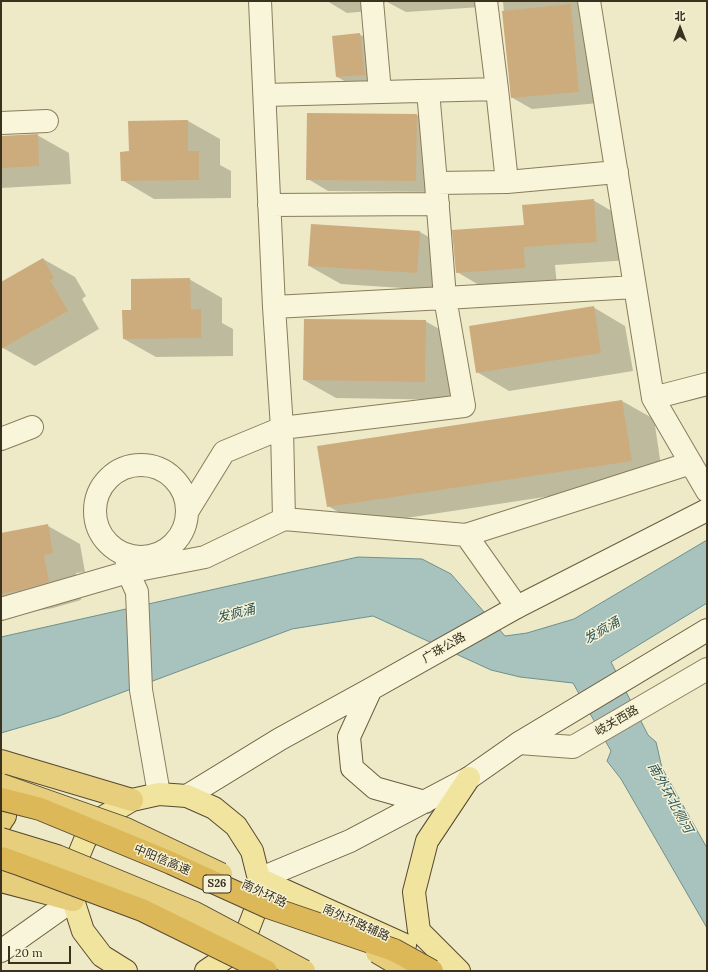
<!DOCTYPE html>
<html>
<head>
<meta charset="utf-8">
<style>
  body { margin:0 }
  #map { position:relative; width:708px; height:972px; overflow:hidden; background:#eee9c6; font-family:Lora,"Noto Sans SC",serif }
  canvas { display:block }
  .frame { position:absolute; inset:0; border:2px solid #3a311f; pointer-events:none }
  .north { position:absolute; left:660px; top:8px; width:40px; height:40px; -webkit-text-stroke:3px #f5f2d6; paint-order:stroke; rotate:0deg; font-size:11px; font-weight:700; line-height:16px; text-align:center; color:#3a311f }
  .north::after { content:''; display:block; margin:auto; width:14px; height:18px; background:#3a311f; clip-path:polygon(50% 0,100% 100%,50% 72%,0 100%) }
  .scale { position:absolute; left:8px; top:946px; width:63px; height:18px; box-sizing:border-box; border:2px solid #3a311f; border-top:0; padding-left:5px; font-size:12px; line-height:14px; white-space:nowrap; color:#3a311f; -webkit-text-stroke:3px #f5f2d6; paint-order:stroke }
</style>
</head>
<body>
<div id="map">
<canvas width="708" height="972"></canvas>
<div class="frame"></div>
<div class="north">北</div>
<div class="scale">20 m</div>
</div>
<script>
const context = document.querySelector('canvas').getContext('2d');
context.lineJoin = 'round';
function fill(path, color) { context.fillStyle = color; context.fill(path, 'evenodd'); }
const poly = rows => new Path2D(rows.map(r => 'M' + r).join(''));
function strokePath(path, color, width, dash) { context.strokeStyle = color; context.lineWidth = width; context.lineCap = dash ? 'butt' : 'round'; context.setLineDash(dash || []); context.stroke(path); }
function write(font, color, halo, rows, align = 'center') {
  context.font = font + ' Lora,"Noto Sans SC",serif'; context.lineWidth = 3; context.setLineDash([]); context.textBaseline = 'middle'; context.strokeStyle = halo; context.fillStyle = color; for (const [text, x, y, turn = 0] of rows) {
    context.save(); context.translate(x, y); context.rotate((+turn || 0) * Math.PI / 180); context.textAlign = isNaN(turn) ? turn : align; if (halo) context.strokeText(text, 0, 0); context.fillText(text, 0, 0); context.restore();
  }
}
const water = poly([
  [707,540,707,603,611,662,648,735,656,742,662,768,707,848,707,928,621,779,607,761,611,751,573,683,520,677,491,670,373,616,292,629,59,716,1,733,1,637,358,557,422,559,451,574,505,636,527,633,574,619,707,540]
]);
fill(water, '#a8c2be');
strokePath(water, '#6e908e', 1);
fill(poly([
  [327,1,502,1,499,2,496,6,406,12,387,2,385,2,381,10,347,13],
  [503,1,585,1,599,103,532,109,511,97],
  [359,34,372,41,377,82,350,84,337,77],
  [417,115,437,127,436,192,328,191,308,179],
  [188,121,220,139,220,165,231,171,231,198,154,199,122,180,130,152],
  [37,135,69,153,71,184,1,188,1,137],
  [593,200,625,219,629,260,555,265,557,286,489,291,457,272,525,226],
  [420,232,452,250,449,291,341,284,309,266],
  [43,259,75,277,86,296,82,299,99,329,35,366,3,348,1,345,1,283],
  [189,279,222,298,222,323,233,329,233,356,156,357,124,339],
  [593,307,625,326,633,371,509,391,477,372],
  [425,321,457,339,457,400,336,398,304,380],
  [622,401,654,419,663,479,360,525,328,506],
  [48,526,80,544,85,572,76,573,81,600,53,608,24,613,1,600,1,534]
]), '#0003');
fill(poly([
  [571,4,579,92,511,98,502,11],
  [360,33,365,75,336,77,332,36],
  [307,113,417,114,416,181,306,180],
  [188,120,188,151,199,151,199,180,121,181,120,152,129,151,128,121],
  [38,134,39,166,1,168,1,136],
  [594,199,597,242,524,247,525,268,456,273,452,230,524,225,522,205],
  [311,224,420,231,417,273,308,266],
  [43,258,54,278,50,280,68,311,1,349,1,282],
  [190,278,191,310,201,309,201,338,123,339,122,310,131,310,131,279],
  [594,306,601,353,476,373,469,326],
  [304,319,426,320,425,382,303,380],
  [622,400,632,461,327,507,317,446],
  [48,524,53,553,44,555,49,582,21,590,1,594,1,533]
]), '#ccab7d');
const minor = poly([
  [260,1,274,307,282,428,284,519],
  [372,1,380,92],
  [486,1,497,89],
  [589,1,653,398,707,491],
  [428,91,436,183],
  [265,95,497,89,507,182,436,183,445,298,274,307],
  [1,123,47,121],
  [507,182,617,172],
  [269,205,438,204],
  [653,398,707,384],
  [1,439,32,427],
  '95 511a46 46 0 1 1 92 0a46 46 0 1 1-92 0Z',
  [187,512,224,452,282,428,464,406,445,298,635,287],
  [466,535,517,607],
  [126,557,128,572,137,592,141,690,159,794],
  [1,609,128,572,205,557,284,519,466,535,691,463]
]);
const tertiary = poly([
  [519,743,573,747,707,669]
]);
const secondary = poly([
  [371,689,349,737,352,768,375,788,425,802],
  [187,796,280,739,371,689,517,607,707,510],
  [259,879,350,841,469,778,519,743,707,630],
  [1,951,73,900]
]);
const primary = poly([
  [259,879,405,945],
  [126,971,102,956,83,931,73,900,73,869,85,840,105,816,132,800,159,794,187,796,214,808,236,826,252,851,259,879,257,906,247,932,231,954,206,971],
  [459,971,419,931,414,892,427,841,469,778]
]);
const trunk = poly([
  [1,761,132,800],
  [1,784,6,794,5,816,1,822],
  [1,881,73,900]
]);
strokePath(minor, '#897c5c', 24);
strokePath(tertiary, '#897c5c', 24);
strokePath(secondary, '#6b5d3f', 24);
strokePath(primary, '#574930', 24);
strokePath(trunk, '#574930', 24);
strokePath(minor, '#f9f5da', 22);
strokePath(tertiary, '#f9f5da', 22);
strokePath(secondary, '#f9f5da', 22);
strokePath(primary, '#f0e49f', 22);
strokePath(trunk, '#e6ce7c', 22);
const trunkBridge = poly([
  [1,785,126,829,221,874],
  [1,839,57,856,195,913,304,971],
  [377,952,409,971]
]);
const motorwayBridge = poly([
  [1,799,40,809,171,863,268,907,394,950,432,971],
  [1,858,16,863,142,910,266,971]
]);
strokePath(trunkBridge, '#574930', 24, []);
strokePath(motorwayBridge, '#574930', 24, []);
strokePath(trunkBridge, '#e6ce7c', 22);
strokePath(motorwayBridge, '#dcb859', 22);
for (const [x, y, w] of [
  [217,884,28]
]) { const box = new Path2D(); box.roundRect(x - w / 2, y - 9, w, 18, 3); context.fillStyle = '#f5f2d6'; context.fill(box); strokePath(box, '#3a311f', 1); }
write('bold 11px', '#3a311f', null, [
  ["S26",217,884]
]);
write('12px', '#3a311f', '#f5f2d6', [
  ["广珠公路",444,648,-30],
  ["岐关西路",617,721,-30],
  ["中阳信高速",162,860,23],
  ["南外环路",264,894,25],
  ["南外环路辅路",356,923,24]
]);
write('italic 13px', '#2f5559', '#f5f2d6', [
  ["发疯涌",236,614,-14],
  ["发疯涌",602,631,-30],
  ["南外环北侧河",670,798,61]
]);
</script>
</body>
</html>
